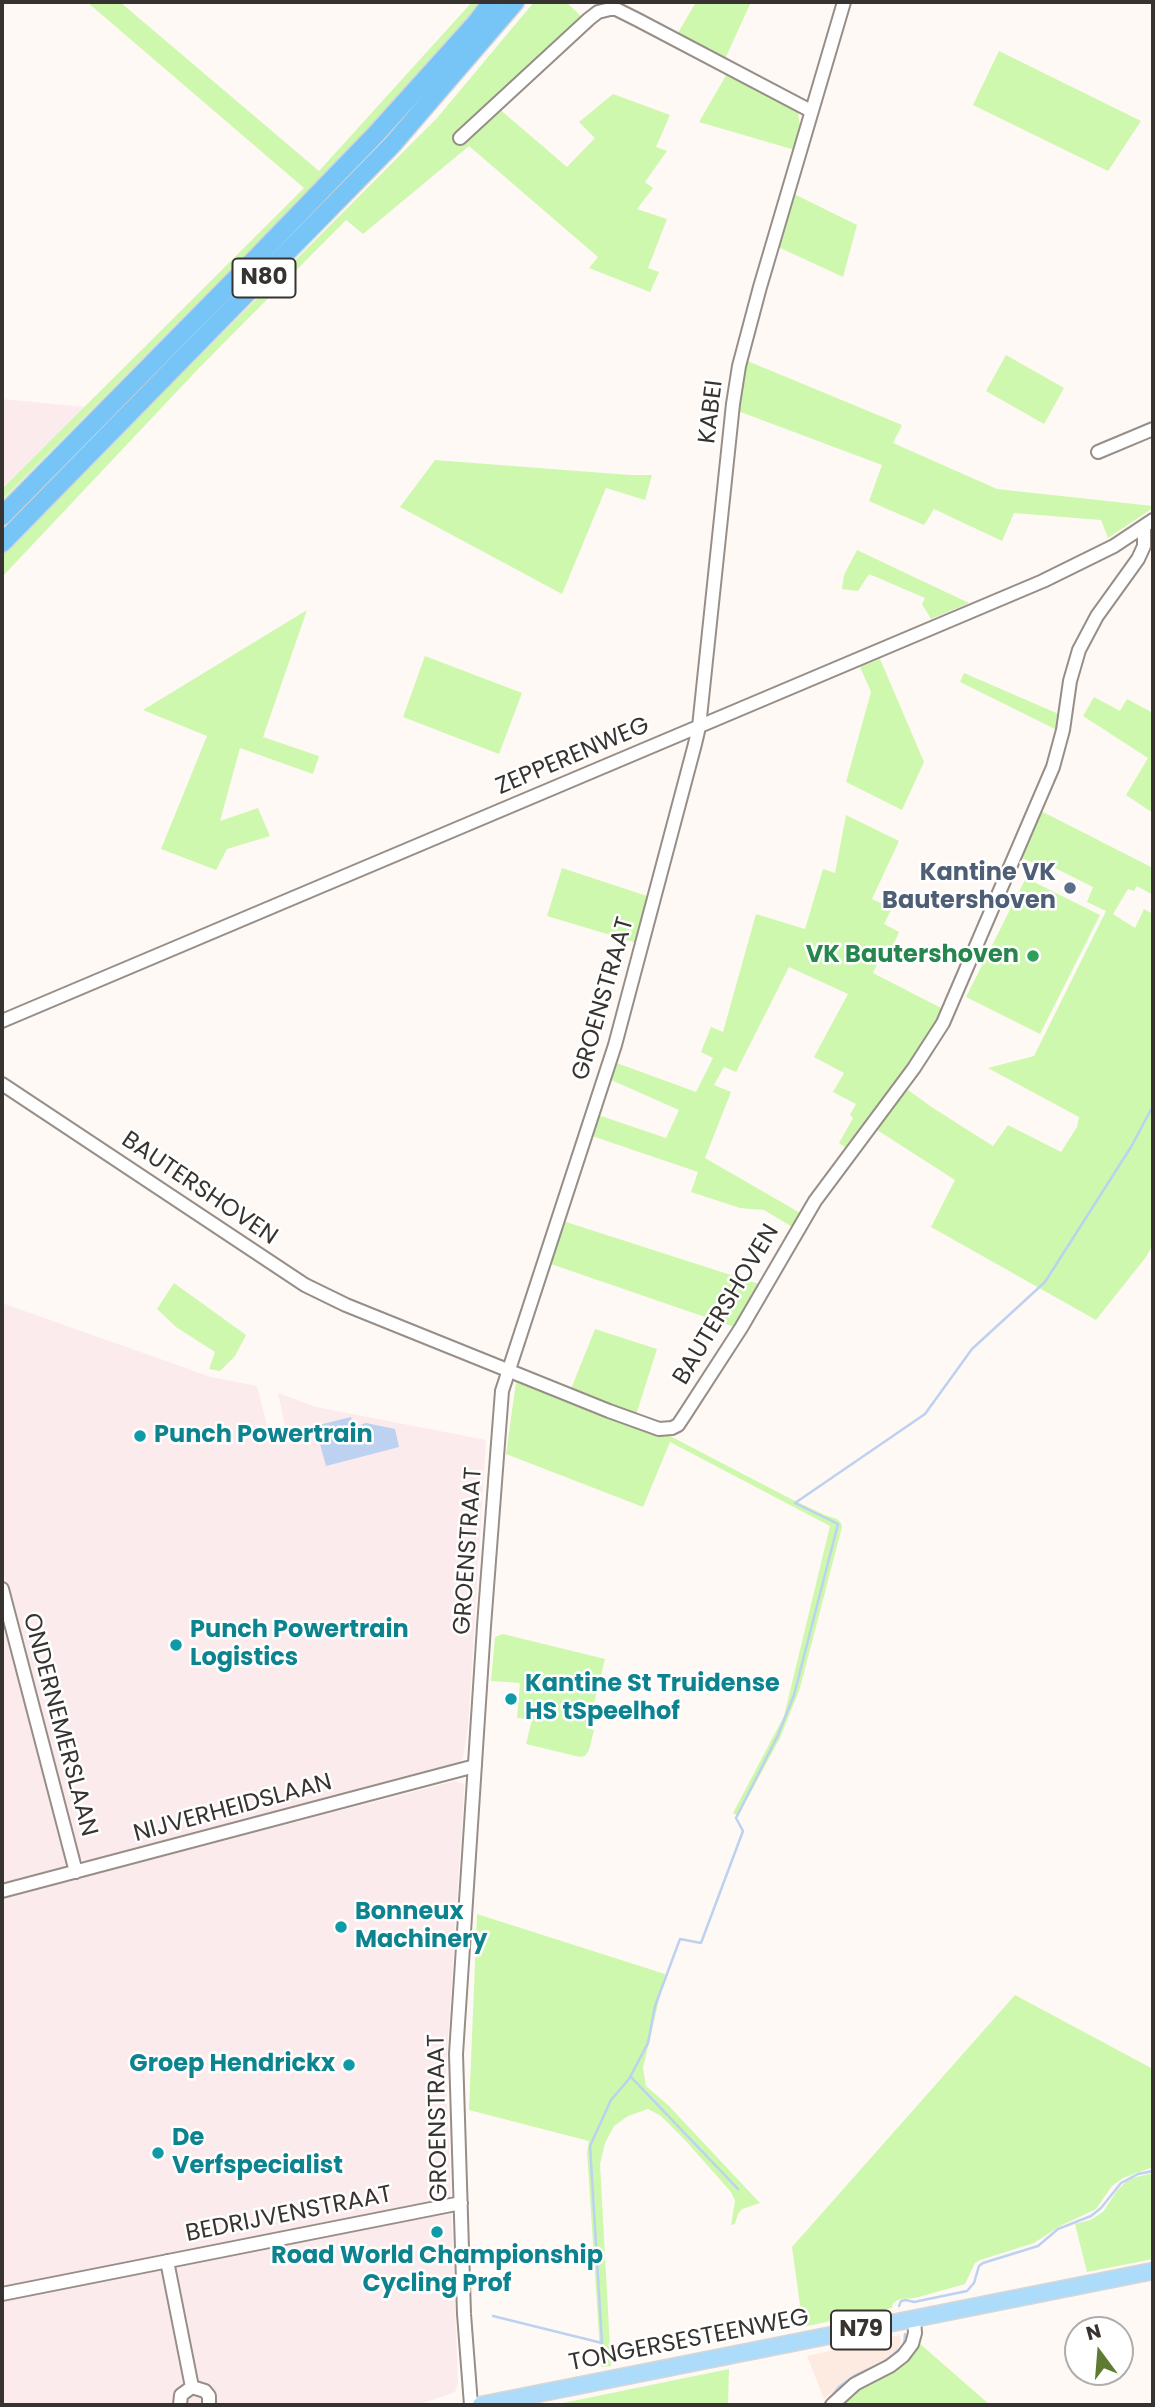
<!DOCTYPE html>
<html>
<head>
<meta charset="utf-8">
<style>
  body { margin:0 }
  #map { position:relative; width:1155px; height:2407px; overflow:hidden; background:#fff9f5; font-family:Poppins,sans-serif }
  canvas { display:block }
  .frame { position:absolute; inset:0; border:4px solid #373331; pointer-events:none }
  .north { position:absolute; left:1064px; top:2316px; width:70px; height:70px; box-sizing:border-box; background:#fff; border:2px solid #afadad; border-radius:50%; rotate:344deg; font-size:19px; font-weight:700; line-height:28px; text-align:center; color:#373331 }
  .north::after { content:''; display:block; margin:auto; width:24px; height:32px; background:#5e7c31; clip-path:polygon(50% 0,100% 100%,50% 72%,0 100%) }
</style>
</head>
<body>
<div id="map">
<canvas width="1155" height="2407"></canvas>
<div class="frame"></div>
<div class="north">N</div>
</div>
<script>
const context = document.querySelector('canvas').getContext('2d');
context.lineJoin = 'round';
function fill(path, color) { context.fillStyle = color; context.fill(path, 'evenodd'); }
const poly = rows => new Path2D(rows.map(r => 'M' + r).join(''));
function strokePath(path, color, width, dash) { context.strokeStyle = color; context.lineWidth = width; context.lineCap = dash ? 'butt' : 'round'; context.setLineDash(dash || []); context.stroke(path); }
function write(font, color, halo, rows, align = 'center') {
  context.font = font + ' Poppins,sans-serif'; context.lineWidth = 5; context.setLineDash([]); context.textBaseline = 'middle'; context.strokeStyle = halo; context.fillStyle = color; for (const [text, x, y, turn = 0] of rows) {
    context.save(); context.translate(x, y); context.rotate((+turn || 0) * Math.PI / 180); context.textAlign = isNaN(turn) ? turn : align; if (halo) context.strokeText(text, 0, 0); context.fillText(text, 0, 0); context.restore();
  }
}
fill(poly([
  [900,2335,901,2342,897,2350,883,2361,851,2376,824,2399,807,2356]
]), '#fdebe1');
fill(poly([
  [2,399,85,407,2,489],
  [2,1303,211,1377,257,1386,272,1444,288,1440,278,1393,316,1407,486,1440,468,1727,463,1759,456,1765,304,1804,89,1863,81,1859,77,1852,2,1568],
  [2,1607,68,1861,65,1866,56,1872,2,1885],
  [455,1781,464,1784,464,1791,446,2071,458,2383,455,2392,418,2405,2,2405,2,1898]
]), '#fcebed');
fill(poly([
  [87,2,120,2,319,171,472,2,481,2,435,55,343,156,2,500,2,489,304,188],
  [534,2,566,2,584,19,497,107,567,167,595,138,579,122,613,94,670,115,656,147,667,151,645,182,653,188,637,209,667,219,648,268,659,272,650,292,589,268,598,257,469,146,363,234,346,220,199,368,2,577,2,554,437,118],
  [696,2,751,2,725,59,678,33],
  [999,51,1141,121,1108,171,973,105],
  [728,72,794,109,798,113,800,126,795,150,699,122],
  [792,193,857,225,843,277,776,246],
  [1006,355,1064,388,1044,424,986,391],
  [745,360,902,425,893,443,997,489,1153,506,1153,508,1108,538,1101,520,1014,513,1002,541,934,509,924,525,869,501,882,465,738,411],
  [435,460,630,475,652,475,645,500,606,488,562,594,400,507],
  [857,550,969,603,931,619,922,604,925,598,869,574,858,591,842,589,844,575],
  [307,610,263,737,319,756,313,774,240,748,220,821,258,808,270,836,227,849,216,870,161,849,207,736,143,710],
  [425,656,522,693,499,754,403,717],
  [880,659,924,762,902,810,846,782,871,692,860,667],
  [964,673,1061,715,1059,731,960,682],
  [1094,697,1120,711,1127,699,1153,713,1153,813,1126,795,1148,758,1083,716],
  [1041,811,1153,868,1153,895,1137,886,1134,891,1128,889,1113,914,1135,928,1144,909,1153,914,1153,1244,1146,1257,1096,1320,931,1227,955,1180,874,1128,904,1087,933,1108,993,1146,1008,1125,1061,1152,1077,1127,1079,1117,988,1068,1034,1056,1106,911,1087,902,1093,887,1047,864,1045,869,1020,857],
  [846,815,899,841,872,899,892,908,884,924,899,932,892,948,886,946,873,973,945,1010,919,1052,845,1147,839,1143,853,1118,850,1115,856,1104,833,1092,844,1073,814,1057,848,994,789,967,736,1072,724,1067,714,1085,731,1092,705,1158,802,1214,794,1228,764,1210,740,1208,691,1192,698,1172,592,1136,598,1115,666,1138,679,1110,609,1079,614,1062,696,1092,713,1058,701,1052,711,1027,723,1032,756,914,805,929,823,869,835,873],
  [562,868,650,897,637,943,547,916],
  [1026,878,1100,915,1040,1034,966,997],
  [563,1221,762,1285,737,1328,548,1263],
  [174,1283,246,1335,235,1356,220,1371,209,1369,215,1352,176,1327,157,1309],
  [595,1329,657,1349,636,1415,571,1389],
  [519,1380,672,1437,791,1499,825,1515,837,1519,841,1523,842,1527,800,1688,780,1738,738,1816,733,1813,784,1716,830,1526,670,1442,643,1507,506,1454,516,1382],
  [503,1634,605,1659,588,1728,594,1730,589,1750,585,1756,580,1757,526,1744,532,1719,517,1718,520,1683,491,1681,495,1637],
  [477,1914,665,1974,643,2068,646,2086,668,2105,760,2203,742,2209,738,2214,735,2224,731,2225,735,2201,731,2192,685,2140,661,2116,648,2109,628,2116,614,2126,605,2143,600,2164,611,2366,601,2367,587,2152,589,2141,469,2110],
  [1015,1995,1153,2069,1153,2167,1123,2178,1112,2186,1096,2209,1060,2226,1034,2243,980,2260,975,2263,965,2284,915,2298,900,2299,893,2303,892,2308,803,2327,792,2247],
  [1153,2173,1153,2259,1087,2272,1075,2224,1090,2220,1103,2212,1116,2192,1128,2179],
  [918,2342,990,2405,835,2405],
  [729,2369,728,2405,563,2405,563,2403]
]), '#cef8ad');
fill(poly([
  [351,1417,355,1427,366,1423,395,1429,399,1447,326,1466,315,1426]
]), '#bdd1f0');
strokePath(poly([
  [631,2077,738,2189],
  [899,2306,901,2301,906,2300,914,2302,967,2291,974,2283,979,2266,983,2263,1038,2246,1058,2229,1091,2216,1101,2208,1121,2183,1138,2174,1153,2171],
  [493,2316,602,2343,590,2146,611,2100,629,2079,648,2043,655,2006,680,1939,701,1943,743,1831,736,1818,778,1735,794,1695,838,1524,795,1503,925,1414,972,1349,1045,1282,1131,1147,1153,1106],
  [824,2405,839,2387,854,2376,882,2363,894,2354,904,2345,905,2334]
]), '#bdd1f0', 2.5);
const minor = poly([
  [460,138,589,19,598,12,610,9,616,9,638,20,811,111],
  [1098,452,1153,429],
  [2,1021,1043,581,1114,546,1153,520],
  [2,1084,305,1285,346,1305,609,1411,659,1429,672,1428,678,1425,684,1416,741,1328,815,1201,914,1068,943,1023,1053,767,1063,730,1070,681,1079,650,1097,616,1138,559,1144,546,1144,527],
  [2,1589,76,1872],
  [2,1891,475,1766],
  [167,2261,192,2387],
  [2,2294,461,2203],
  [180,2405,181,2395,192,2387,205,2391,209,2396,209,2405],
  [471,2405,464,2314,456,2054,484,1626,502,1391,615,1045,695,744,699,727,733,404,739,366,760,287,844,2],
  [832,2405,855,2384,890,2366,903,2356,912,2344,915,2333,914,2319]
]);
const major = poly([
  [481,2405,1153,2271]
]);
const highway = poly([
  [2,516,259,255,376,134,476,23,492,2],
  [2,543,392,145,515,2]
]);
strokePath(minor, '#978e88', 16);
strokePath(major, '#d7d6d6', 19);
strokePath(highway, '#d7d6d6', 21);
strokePath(minor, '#fff', 12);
strokePath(major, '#addcfa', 16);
strokePath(highway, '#77c4f7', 18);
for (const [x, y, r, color] of [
  [1070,888,7,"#5c6f8a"],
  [1033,956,7,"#2e9e5b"],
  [140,1436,7,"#0f9aa8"],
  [176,1645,7,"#0f9aa8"],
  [511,1699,7,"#0f9aa8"],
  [341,1927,7,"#0f9aa8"],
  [349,2065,7,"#0f9aa8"],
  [158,2153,7,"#0f9aa8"],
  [437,2232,7,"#0f9aa8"]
]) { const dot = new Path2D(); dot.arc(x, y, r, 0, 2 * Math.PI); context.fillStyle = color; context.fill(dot); strokePath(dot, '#fff', 2.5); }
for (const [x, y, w] of [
  [264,278,63],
  [861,2330,60]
]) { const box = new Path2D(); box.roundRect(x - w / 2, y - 19.5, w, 39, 5); context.fillStyle = '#fff'; context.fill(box); strokePath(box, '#373331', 2); }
write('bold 23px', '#373331', null, [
  ["N80",264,278],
  ["N79",861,2330]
]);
write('24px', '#373331', '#fff', [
  ["KABEI",712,412,-83],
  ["ZEPPERENWEG",573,757,-23],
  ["GROENSTRAAT",604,999,-74],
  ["BAUTERSHOVEN",199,1189,34],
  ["BAUTERSHOVEN",727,1305,-59],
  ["GROENSTRAAT",469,1551,-86],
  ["ONDERNEMERSLAAN",59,1725,75],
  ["NIJVERHEIDSLAAN",233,1809,-15],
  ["GROENSTRAAT",439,2118,-91],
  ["BEDRIJVENSTRAAT",289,2215,-11],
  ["TONGERSESTEENWEG",689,2341,-11]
]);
write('bold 24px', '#4e5e75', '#fff', [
  ["Kantine VK",1056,874],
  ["Bautershoven",1056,902]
], 'right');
write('bold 24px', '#27864d', '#fff', [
  ["VK Bautershoven",1019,956]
], 'right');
write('bold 24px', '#0d838f', '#fff', [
  ["Punch Powertrain",154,1436],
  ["Punch Powertrain",190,1631],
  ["Logistics",190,1659],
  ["Kantine St Truidense",525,1685],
  ["HS tSpeelhof",525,1713],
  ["Bonneux",355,1913],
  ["Machinery",355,1941],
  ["Groep Hendrickx",335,2065,"right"],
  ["De",172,2139],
  ["Verfspecialist",172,2167],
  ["Road World Championship",437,2257,"center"],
  ["Cycling Prof",437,2285,"center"]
], 'left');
</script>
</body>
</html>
